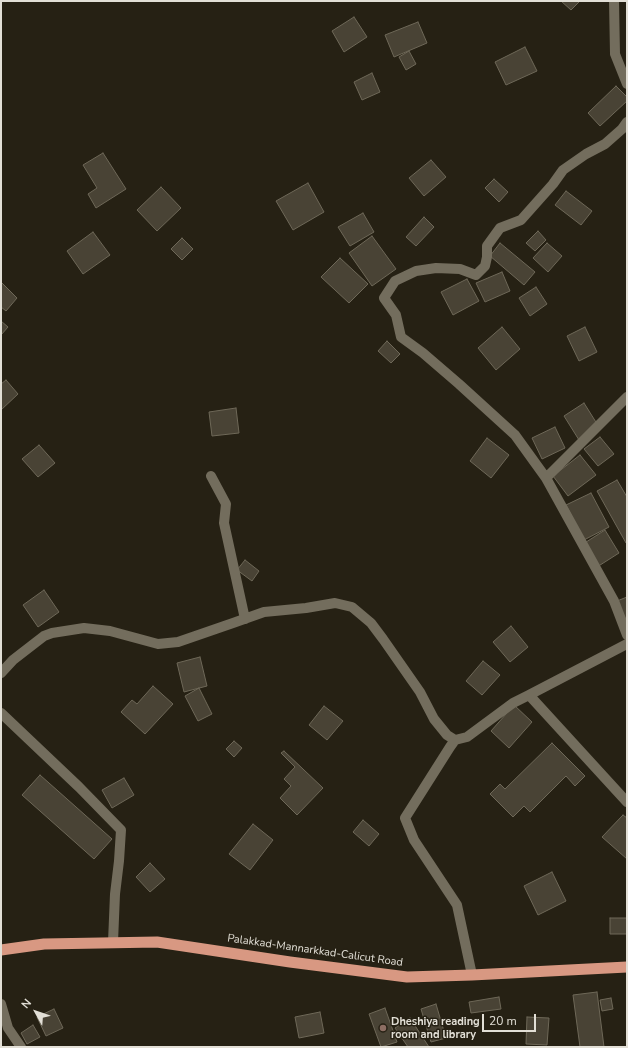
<!DOCTYPE html>
<html>
<head>
<meta charset="utf-8">
<style>
  body { margin:0 }
  #map { position:relative; width:628px; height:1048px; overflow:hidden; background:#262114; font-family:"Nunito Sans",sans-serif }
  canvas { display:block }
  .frame { position:absolute; inset:0; border:2px solid #e2dfd6; pointer-events:none }
  .north { position:absolute; left:16px; top:992px; width:40px; height:40px; -webkit-text-stroke:3px #262114; paint-order:stroke; rotate:310deg; font-size:11px; font-weight:700; line-height:16px; text-align:center; color:#e2dfd6 }
  .north::after { content:''; display:block; margin:auto; width:14px; height:18px; background:#e2dfd6; clip-path:polygon(50% 0,100% 100%,50% 72%,0 100%) }
  .scale { position:absolute; left:482px; top:1014px; width:54px; height:18px; box-sizing:border-box; border:2px solid #e2dfd6; border-top:0; padding-left:5px; font-size:12px; line-height:14px; white-space:nowrap; color:#e2dfd6; -webkit-text-stroke:3px #262114; paint-order:stroke }
</style>
</head>
<body>
<div id="map">
<canvas width="628" height="1048"></canvas>
<div class="frame"></div>
<div class="north">N</div>
<div class="scale">20 m</div>
</div>
<script>
const context = document.querySelector('canvas').getContext('2d');
context.lineJoin = 'round';
function fill(path, color) { context.fillStyle = color; context.fill(path, 'evenodd'); }
const poly = rows => new Path2D(rows.map(r => 'M' + r).join(''));
function strokePath(path, color, width, dash) { context.strokeStyle = color; context.lineWidth = width; context.lineCap = dash ? 'butt' : 'round'; context.setLineDash(dash || []); context.stroke(path); }
function write(font, color, halo, rows, align = 'center') {
  context.font = font + ' "Nunito Sans",sans-serif'; context.lineWidth = 3; context.setLineDash([]); context.textBaseline = 'middle'; context.strokeStyle = halo; context.fillStyle = color; for (const [text, x, y, turn = 0] of rows) {
    context.save(); context.translate(x, y); context.rotate((+turn || 0) * Math.PI / 180); context.textAlign = isNaN(turn) ? turn : align; if (halo) context.strokeText(text, 0, 0); context.fillText(text, 0, 0); context.restore();
  }
}
const building = poly([
  [561,1,580,1,571,10,561,1],
  [354,17,367,37,344,52,332,31,354,17],
  [418,22,427,43,394,57,385,35,418,22],
  [525,47,537,71,506,85,495,62,525,47],
  [409,51,416,64,406,70,399,57,409,51],
  [372,73,380,92,362,100,354,82,372,73],
  [616,86,627,97,627,101,600,126,588,113,616,86],
  [103,153,126,189,96,208,88,194,97,188,83,165,103,153],
  [431,160,446,177,424,196,409,178,431,160],
  [494,179,508,192,499,202,485,188,494,179],
  [308,183,324,212,293,230,276,201,308,183],
  [161,187,181,208,157,231,137,210,161,187],
  [566,191,592,211,581,225,555,205,566,191],
  [363,213,374,232,350,246,338,227,363,213],
  [424,217,434,227,416,246,406,237,424,217],
  [538,231,546,240,535,251,526,243,538,231],
  [93,232,110,255,83,274,67,251,93,232],
  [372,236,396,269,372,286,349,253,372,236],
  [182,238,193,249,182,260,171,249,182,238],
  [500,243,535,272,524,285,490,256,500,243],
  [547,243,562,256,548,272,533,258,547,243],
  [340,258,368,284,349,303,321,277,340,258],
  [502,272,510,291,485,302,476,283,502,272],
  [467,279,479,301,453,315,441,292,467,279],
  [1,282,17,298,6,311,1,307,1,282],
  [536,287,547,304,530,316,519,298,536,287],
  [1,321,8,327,1,335,1,321],
  [502,327,520,349,496,370,478,348,502,327],
  [585,327,597,352,579,361,567,336,585,327],
  [387,341,400,354,391,363,378,351,387,341],
  [6,380,18,394,1,410,1,384,6,380],
  [584,403,599,427,579,440,564,416,584,403],
  [236,408,239,433,212,436,209,412,236,408],
  [555,427,565,448,542,459,532,438,555,427],
  [600,437,614,454,598,466,584,449,600,437],
  [487,438,509,455,491,478,470,461,487,438],
  [39,445,55,463,38,477,22,459,39,445],
  [580,455,596,475,568,496,553,476,580,455],
  [617,480,627,497,627,542,626,543,597,491,617,480],
  [591,493,609,527,584,540,566,505,591,493],
  [605,530,619,553,597,567,583,544,605,530],
  [245,560,259,571,252,581,237,570,245,560],
  [44,590,59,612,38,627,23,605,44,590],
  [627,597,627,620,626,620,617,601,627,597],
  [511,626,528,647,510,662,493,642,511,626],
  [200,657,207,686,184,692,177,663,200,657],
  [483,661,500,675,482,695,466,681,483,661],
  [153,686,173,704,145,734,121,712,132,700,137,704,153,686],
  [199,688,212,714,198,721,185,696,199,688],
  [514,705,532,722,509,748,491,731,514,705],
  [324,706,343,721,327,740,309,725,324,706],
  [234,741,242,748,234,757,226,749,234,741],
  [552,743,585,776,575,786,566,776,530,812,524,806,513,817,490,794,500,784,505,789,552,743],
  [284,751,323,788,297,815,280,798,291,786,284,779,295,767,281,753,284,751],
  [40,775,112,839,94,859,22,795,40,775],
  [124,778,134,795,112,808,102,790,124,778],
  [623,815,627,818,627,859,602,837,623,815],
  [363,820,379,834,369,846,353,832,363,820],
  [253,824,273,840,250,870,229,854,253,824],
  [150,863,165,879,150,892,136,877,150,863],
  [552,872,566,901,538,915,524,886,552,872],
  [610,918,627,918,627,934,610,934,610,918],
  [597,992,604,1047,580,1047,573,995,597,992],
  [499,997,501,1009,471,1013,469,1002,499,997],
  [611,998,613,1009,602,1011,600,1000,611,998],
  [436,1004,446,1038,431,1042,421,1009,436,1004],
  [385,1008,397,1042,381,1047,369,1014,385,1008],
  [54,1009,63,1028,46,1036,37,1017,54,1009],
  [320,1012,324,1033,299,1038,295,1017,320,1012],
  [527,1017,549,1018,547,1045,526,1044,527,1017],
  [410,1018,429,1047,408,1047,395,1028,410,1018],
  [33,1025,40,1037,27,1044,21,1033,33,1025]
]);
fill(building, '#494335');
strokePath(building, '#6e6858', 1);
strokePath(poly([
  [614,1,615,54,627,84],
  [627,122,622,129,605,144,586,154,563,170,553,184,521,220,500,228,487,246,487,257,485,266,476,275,460,269,436,268,416,271,395,281,384,298,396,315,401,337,423,353,459,384,515,435,546,478,614,601,627,635],
  [211,476,226,504,224,523,245,619],
  [546,478,627,397],
  [627,644,529,695,627,802],
  [1,673,13,660,44,636,52,633,84,628,110,631,158,644,178,642,233,623,264,612,306,608,335,603,352,607,371,623,383,639,420,692,434,719,447,735,455,740,467,737,513,703,529,695],
  [1,713,79,787,121,830,119,861,115,894,113,942],
  [455,740,450,747,405,818,414,840,457,905,472,975],
  [1,1004,8,1028,21,1047]
]), '#736d5d', 10);
strokePath(poly([
  [1,950,44,944,157,942,290,962,407,977,472,975,627,967]
]), '#d89882', 11);
for (const [x, y, r, color] of [
  [383,1028,4,"#8d6e63"]
]) { const dot = new Path2D(); dot.arc(x, y, r, 0, 2 * Math.PI); context.fillStyle = color; context.fill(dot); strokePath(dot, '#262114', 1.5); }
write('11px', '#e2dfd6', '#262114', [
  ["Palakkad-Mannarkkad-Calicut Road",315,951,8]
]);
write('bold 11px', '#e2dfd6', '#262114', [
  ["Dheshiya reading",391,1022],
  ["room and library",391,1035]
], 'left');
</script>
</body>
</html>
